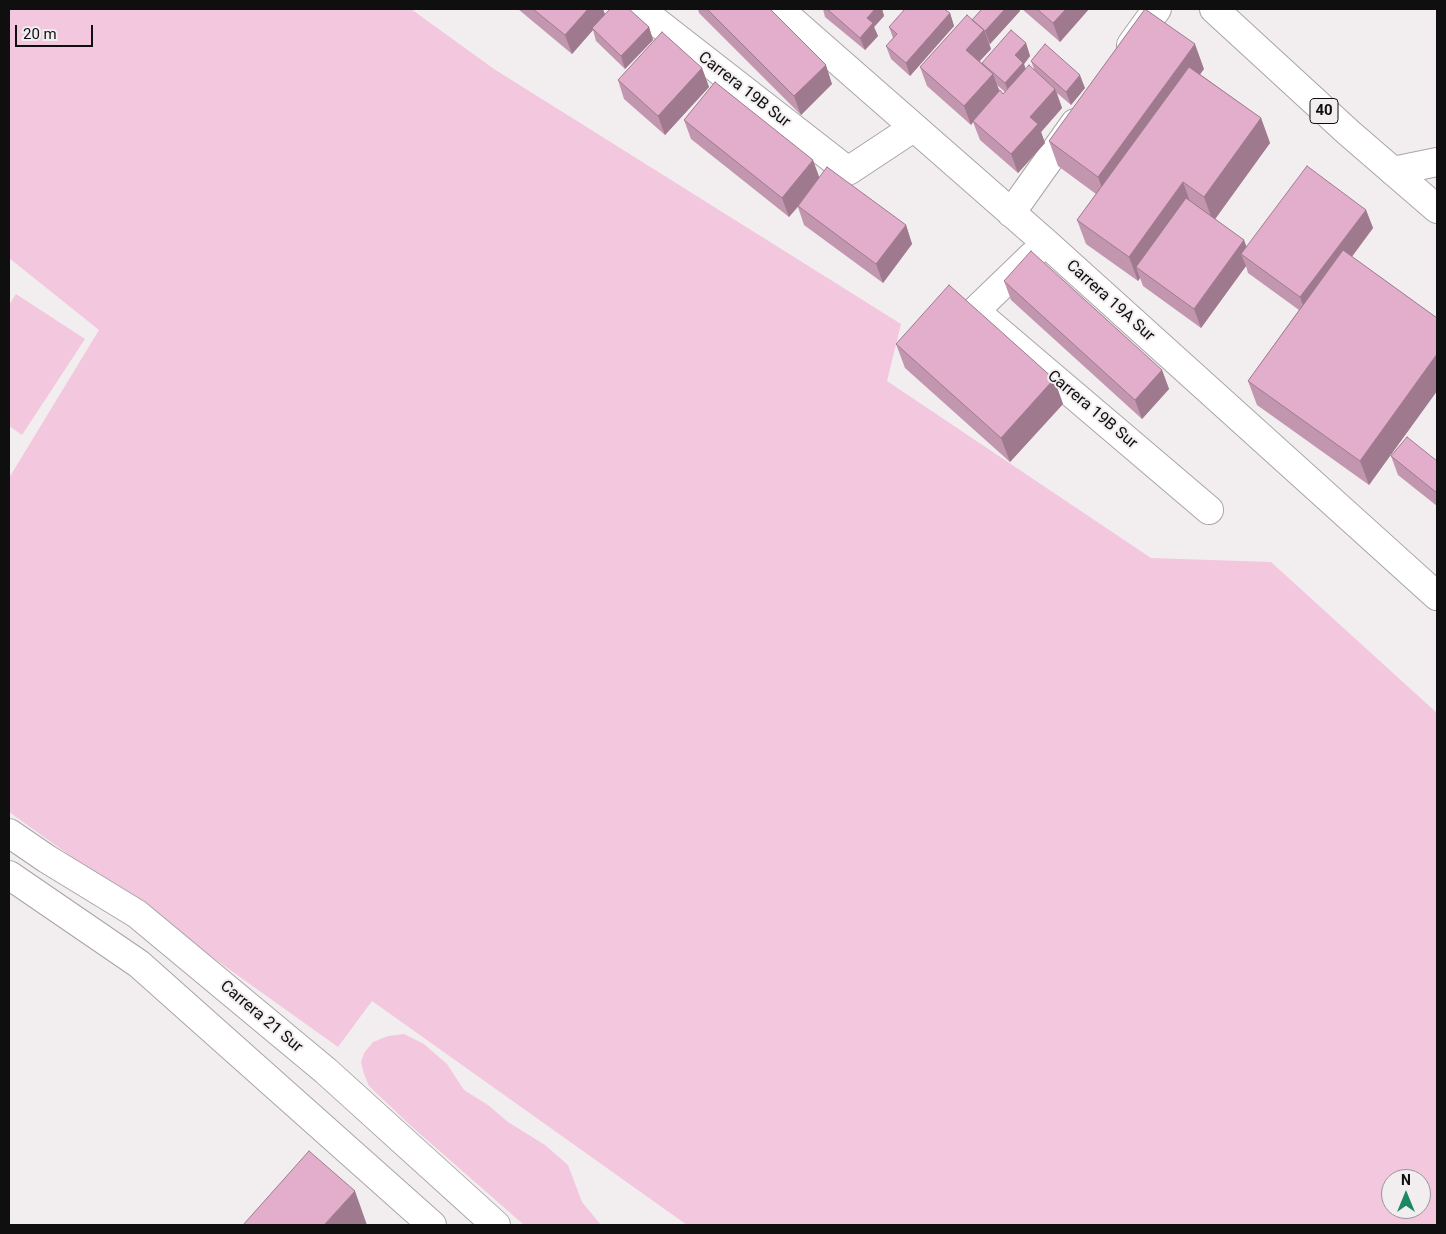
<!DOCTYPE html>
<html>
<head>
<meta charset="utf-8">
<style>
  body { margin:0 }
  #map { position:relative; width:1446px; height:1234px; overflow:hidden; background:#f2eef0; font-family:Roboto,sans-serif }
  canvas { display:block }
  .frame { position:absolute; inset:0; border:10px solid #100f10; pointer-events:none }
  .north { position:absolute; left:1381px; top:1169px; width:50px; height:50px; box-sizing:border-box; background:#f2eef0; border:1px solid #989596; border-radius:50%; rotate:0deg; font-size:14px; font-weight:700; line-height:20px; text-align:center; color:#100f10 }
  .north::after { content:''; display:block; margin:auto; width:18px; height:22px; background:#1c8763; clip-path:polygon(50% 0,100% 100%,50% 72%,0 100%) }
  .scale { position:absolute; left:15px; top:25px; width:78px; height:22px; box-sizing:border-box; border:2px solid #100f10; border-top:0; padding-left:6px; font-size:15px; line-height:18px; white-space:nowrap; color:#100f10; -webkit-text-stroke:4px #f2eef0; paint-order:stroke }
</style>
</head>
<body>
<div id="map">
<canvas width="1446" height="1234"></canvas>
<div class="frame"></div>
<div class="north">N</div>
<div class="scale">20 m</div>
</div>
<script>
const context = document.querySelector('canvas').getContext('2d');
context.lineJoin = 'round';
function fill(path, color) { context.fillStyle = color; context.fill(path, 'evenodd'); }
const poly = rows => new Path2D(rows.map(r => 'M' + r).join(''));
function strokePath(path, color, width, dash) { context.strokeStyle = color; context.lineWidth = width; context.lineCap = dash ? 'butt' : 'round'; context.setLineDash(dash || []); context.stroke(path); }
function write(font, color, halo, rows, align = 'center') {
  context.font = font + ' Roboto,sans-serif'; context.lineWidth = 4; context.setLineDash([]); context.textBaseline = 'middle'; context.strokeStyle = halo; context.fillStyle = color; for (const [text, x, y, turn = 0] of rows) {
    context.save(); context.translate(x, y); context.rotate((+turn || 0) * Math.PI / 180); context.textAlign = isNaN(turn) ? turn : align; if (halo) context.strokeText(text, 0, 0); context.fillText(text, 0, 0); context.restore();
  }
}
fill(poly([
  [9,9,411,9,494,69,901,324,887,381,1151,558,1271,562,1437,713,1437,1225,687,1225,372,1001,338,1047,9,812,9,478,99,330,9,258],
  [1391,1179,1421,1179,1421,1209,1391,1209],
  [16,294,85,339,22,435,9,426,9,305],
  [404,1034,424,1044,447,1064,464,1090,488,1105,508,1122,545,1145,568,1165,582,1202,601,1225,524,1225,411,1126,369,1086,364,1074,361,1062,364,1053,373,1042,388,1036]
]), '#f3c7de');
const minor = poly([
  [640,9,848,171,913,128],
  [779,9,1046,243,1437,596],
  [1131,45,1157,9],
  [1393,171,1437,162],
  [1011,213,1075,123],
  [1032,256,975,311,1209,510],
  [9,833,47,859,137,914,326,1071,496,1225],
  [9,875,139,964,432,1225]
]);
const major = poly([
  [1214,9,1349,133,1437,209]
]);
strokePath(minor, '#a9a5a7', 30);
strokePath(major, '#a9a5a7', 30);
strokePath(minor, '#fff', 28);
strokePath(major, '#fff', 28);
fill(poly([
  [518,9,603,9,605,14,649,27,653,40,625,69,596,41,593,30,572,54],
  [698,9,770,9,832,84,801,115,699,13],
  [823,9,882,9,884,16,874,27,878,36,865,50,825,17],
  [982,9,1019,9,1020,11,990,44,989,43,991,49,980,61,983,64,982,63,1026,43,1030,56,1024,64,1025,69,1034,69,1031,61,1085,88,1071,105,1057,93,1062,108,1041,132,1045,143,1018,173,980,140,973,122,971,125,927,86,920,67,972,20],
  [997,85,1005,92,1003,94,1000,91],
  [1022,9,1089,9,1060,42],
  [950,13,954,26,910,76,891,59,886,46,893,38,889,27],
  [702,68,709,87,665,135,624,99,618,80],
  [1204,69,1200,74,1261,118,1270,143,1215,219,1244,240,1246,247,1366,210,1373,228,1352,257,1437,318,1437,391,1369,485,1257,405,1248,381,1299,310,1248,273,1246,266,1201,328,1143,286,1140,278,1138,281,1086,244,1077,220,1096,194,1058,166,1049,141],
  [684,120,819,178,906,225,912,244,883,283,804,225,798,207,789,217,691,139],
  [1004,281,1162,370,1169,389,1142,419,1011,300],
  [896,344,1054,379,1063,404,1010,462,905,368],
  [1391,456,1437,461,1437,506,1398,475]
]), '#c396af');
fill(poly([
  [588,9,603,9,605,15,592,28,593,30,572,54,565,35],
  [875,9,882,9,884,16,874,27,878,36,865,50,860,38,867,18],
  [1005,9,1019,9,1020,11,990,44,985,31],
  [1066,9,1089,9,1060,42,1053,23],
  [950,13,954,26,910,76,906,63],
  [649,27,653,40,625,69,621,56],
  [984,30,991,49,973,68,966,50],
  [1026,43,1030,56,1024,64,1028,75,1010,96,1005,83,1015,55],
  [1195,44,1204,69,1107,201,1098,177],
  [826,65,832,84,801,115,794,96],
  [702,68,709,87,665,135,658,116],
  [993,74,1000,93,973,121,973,122,971,125,964,106],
  [1080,75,1085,88,1071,105,1066,92],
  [1055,89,1062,108,1041,132,1045,143,1018,173,1011,154,1030,117],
  [1261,118,1270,143,1213,222,1204,197],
  [813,160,820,179,789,217,782,198],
  [1183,182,1192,207,1136,267,1140,278,1138,281,1129,257],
  [1366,210,1373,228,1307,316,1300,297],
  [906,225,912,244,883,283,876,264],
  [1244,240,1251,259,1241,254,1246,266,1201,328,1194,309],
  [1437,354,1437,391,1369,485,1360,461],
  [1162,370,1169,389,1142,419,1135,400],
  [1054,379,1063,404,1010,462,1001,438],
  [355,1191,367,1225,324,1225]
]), '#9f7a8e');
const building = poly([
  [533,9,588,9,565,35,533,9],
  [610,9,629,9,649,27,621,56,592,28,610,9],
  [707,9,770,9,826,65,794,96,707,9],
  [827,9,875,9,867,18,873,23,860,38,827,9],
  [905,9,944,9,950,13,906,63,886,46,897,34,889,27,905,9],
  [982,9,1005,9,985,31,972,20,982,9],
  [1037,9,1066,9,1053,23,1037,9],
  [1145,9,1195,44,1098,177,1049,141,1145,9],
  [967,15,984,30,966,50,993,74,964,106,920,67,967,15],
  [1011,30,1026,43,1015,55,1023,63,1005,83,982,63,1011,30],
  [662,32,702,68,658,116,618,80,662,32],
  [1045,44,1080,75,1066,92,1031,61,1045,44],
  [1029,65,1055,89,1030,117,1038,124,1011,154,973,121,1000,90,1003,94,1029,65],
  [1189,67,1261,118,1204,197,1183,182,1129,257,1077,220,1189,67],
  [715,82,813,160,782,198,684,120,715,82],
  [1307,166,1366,210,1300,297,1241,254,1307,166],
  [827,167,906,225,876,264,798,206,827,167],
  [1186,198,1244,240,1194,309,1136,267,1186,198],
  [1343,250,1437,318,1437,354,1360,461,1248,381,1343,250],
  [1031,251,1162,370,1135,400,1004,281,1031,251],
  [949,285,1054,379,1001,438,896,344,949,285],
  [1407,437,1437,461,1437,493,1391,456,1407,437],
  [309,1151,355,1191,324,1225,243,1225,309,1151]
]);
fill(building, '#e3aecb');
strokePath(building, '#9f7a8e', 1);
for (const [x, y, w] of [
  [1324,111,28]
]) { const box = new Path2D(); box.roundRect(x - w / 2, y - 12.5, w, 25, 4); context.fillStyle = '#f2eef0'; context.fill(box); strokePath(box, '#100f10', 1); }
write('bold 15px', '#100f10', null, [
  ["40",1324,111]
]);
write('16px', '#100f10', '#f2eef0', [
  ["Carrera 19B Sur",744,90,38],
  ["Carrera 19A Sur",1110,301,42],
  ["Carrera 19B Sur",1092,410,40],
  ["Carrera 21 Sur",261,1017,40]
]);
</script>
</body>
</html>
